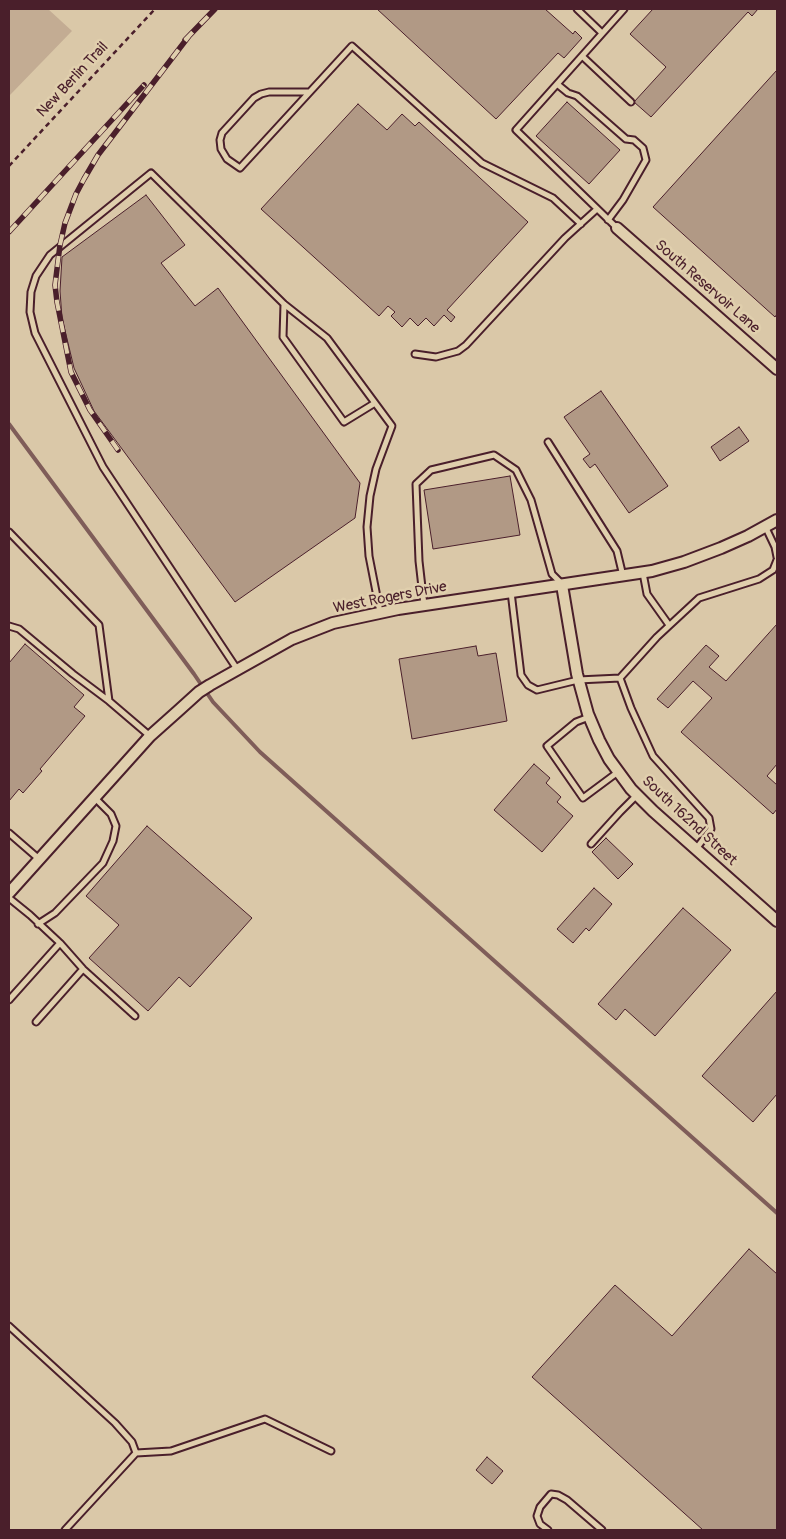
<!DOCTYPE html>
<html>
<head>
<meta charset="utf-8">
<style>
  body { margin:0 }
  #map { position:relative; width:786px; height:1539px; overflow:hidden; background:#dac8a8; font-family:Pangolin,sans-serif }
  canvas { display:block }
  .frame { position:absolute; inset:0; border:10px solid #4a1f2b; pointer-events:none }
</style>
</head>
<body>
<div id="map">
<canvas width="786" height="1539"></canvas>
<div class="frame"></div>
</div>
<script>
const context = document.querySelector('canvas').getContext('2d');
context.lineJoin = 'round';
function fill(path, color) { context.fillStyle = color; context.fill(path, 'evenodd'); }
const poly = rows => new Path2D(rows.map(r => 'M' + r).join(''));
function strokePath(path, color, width, dash) { context.strokeStyle = color; context.lineWidth = width; context.lineCap = dash ? 'butt' : 'round'; context.setLineDash(dash || []); context.stroke(path); }
function write(font, color, halo, rows, align = 'center') {
  context.font = font + ' Pangolin,sans-serif'; context.lineWidth = 5; context.setLineDash([]); context.textBaseline = 'middle'; context.strokeStyle = halo; context.fillStyle = color; for (const [text, x, y, turn = 0] of rows) {
    context.save(); context.translate(x, y); context.rotate((+turn || 0) * Math.PI / 180); context.textAlign = isNaN(turn) ? turn : align; if (halo) context.strokeText(text, 0, 0); context.fillText(text, 0, 0); context.restore();
  }
}
fill(poly([
  [9,9,48,9,72,31,9,96]
]), '#c3ac93');
strokePath(poly([
  [9,424,194,674,213,702,260,752,777,1213]
]), '#7f5d59', 4);
const building = poly([
  [377,9,545,9,573,34,575,31,582,38,564,58,558,53,496,119,377,9],
  [653,9,758,9,752,16,748,12,651,117,634,102,666,67,630,34,653,9],
  [777,70,777,314,775,317,653,207,777,70],
  [567,102,620,150,589,184,536,136,567,102],
  [358,104,387,130,402,114,415,126,419,122,528,222,447,310,455,317,451,322,444,315,434,326,426,318,418,326,410,318,402,327,391,316,395,312,388,306,379,316,261,209,358,104],
  [146,195,185,245,161,263,195,306,218,288,360,483,355,518,235,602,94,411,74,368,62,318,60,291,62,257,146,195],
  [601,391,668,486,629,513,595,464,590,468,583,459,590,454,564,417,601,391],
  [739,427,749,441,720,461,711,447,739,427],
  [510,476,520,535,433,549,424,490,510,476],
  [777,624,777,764,767,776,777,785,777,809,773,814,681,732,712,698,693,681,668,708,657,699,706,645,719,656,709,667,726,681,777,624],
  [25,644,84,695,74,707,85,716,40,769,42,771,23,793,19,789,9,801,9,663,25,644],
  [476,646,478,656,496,653,507,721,412,739,399,659,476,646],
  [534,764,550,778,546,783,561,797,557,802,573,816,542,852,494,810,534,764],
  [147,826,252,918,190,987,179,977,148,1011,89,958,119,925,86,896,147,826],
  [606,838,633,864,618,879,592,852,606,838],
  [594,888,612,904,589,931,586,928,573,943,557,929,594,888],
  [683,908,731,950,655,1036,625,1009,616,1020,598,1004,683,908],
  [777,991,777,1094,753,1122,702,1076,777,991],
  [749,1249,777,1274,777,1530,703,1530,532,1377,615,1285,672,1336,749,1249],
  [487,1457,503,1471,492,1484,476,1470,487,1457]
]);
fill(building, '#b19985');
strokePath(building, '#4a1f2b', 1);
const service = poly([
  [577,9,602,33],
  [582,56,631,102],
  [557,84,568,93,577,96,626,139,634,140,643,148,646,160,623,200,608,220],
  [309,92,269,92,261,94,254,98,222,133,220,140,221,149,227,159,240,168,352,46,482,163,553,198,581,224],
  [617,228,516,130,624,9],
  [284,304,283,337,344,422,375,403],
  [415,354,436,357,458,351,466,345,565,238,597,209],
  [548,442,617,551,623,576],
  [765,526,775,547,777,557],
  [9,532,99,625,109,701],
  [643,573,647,594,669,625],
  [511,592,521,675,528,685,537,690,578,680,620,678],
  [424,605,419,561,416,484,431,470,494,455,516,470,531,500,552,574,562,584],
  [9,626,19,629,73,674,109,701,150,736],
  [237,669,103,467,35,333,30,312,31,292,36,276,50,255,151,173,284,304,327,338,392,426,376,469,370,496,367,527,369,556,380,612],
  [589,717,576,722,547,746,583,798,618,772],
  [9,833,39,859],
  [591,844,620,812,637,795],
  [696,849,711,829,709,818,653,756,631,708,620,678,657,637,699,598,759,579,773,570,777,560],
  [9,898,30,915,60,943,83,969,135,1016],
  [38,924,55,913,103,863,113,841,116,826,111,814,95,798],
  [9,1000,60,943],
  [36,1022,83,969],
  [9,1326,115,1423,132,1442,136,1453,65,1530],
  [136,1453,171,1451,265,1419,331,1451],
  [548,1530,540,1524,537,1516,540,1507,551,1494,558,1495,567,1500,602,1530]
]);
const minor = poly([
  [617,228,777,369],
  [562,585,577,674,588,714,599,740,609,759,631,789,653,811,777,921],
  [9,893,150,736,178,711,199,692,210,685,292,639,333,623,398,609,652,571,684,562,721,548,748,536,777,520]
]);
strokePath(service, '#4a1f2b', 9);
strokePath(minor, '#4a1f2b', 14);
strokePath(poly([
  [9,166,155,9]
]), '#4a1f2b', 2.5, [5, 4]);
strokePath(service, '#e0cfad', 5);
strokePath(minor, '#e0cfad', 10);
const rail = poly([
  [185,40,215,9],
  [9,232,144,85],
  [118,450,90,410,71,372,57,302,55,285,60,245,65,223,76,194,84,179,98,155,189,36]
]);
strokePath(rail, '#4a1f2b', 5.5);
strokePath(rail, '#e0cfad', 4, [11]);
write('15px', '#4a1f2b', '#e0cfad', [
  ["New Berlin Trail",73,80,-47],
  ["South Reservoir Lane",707,287,41],
  ["West Rogers Drive",390,598,-11],
  ["South 162nd Street",689,821,43]
]);
</script>
</body>
</html>
